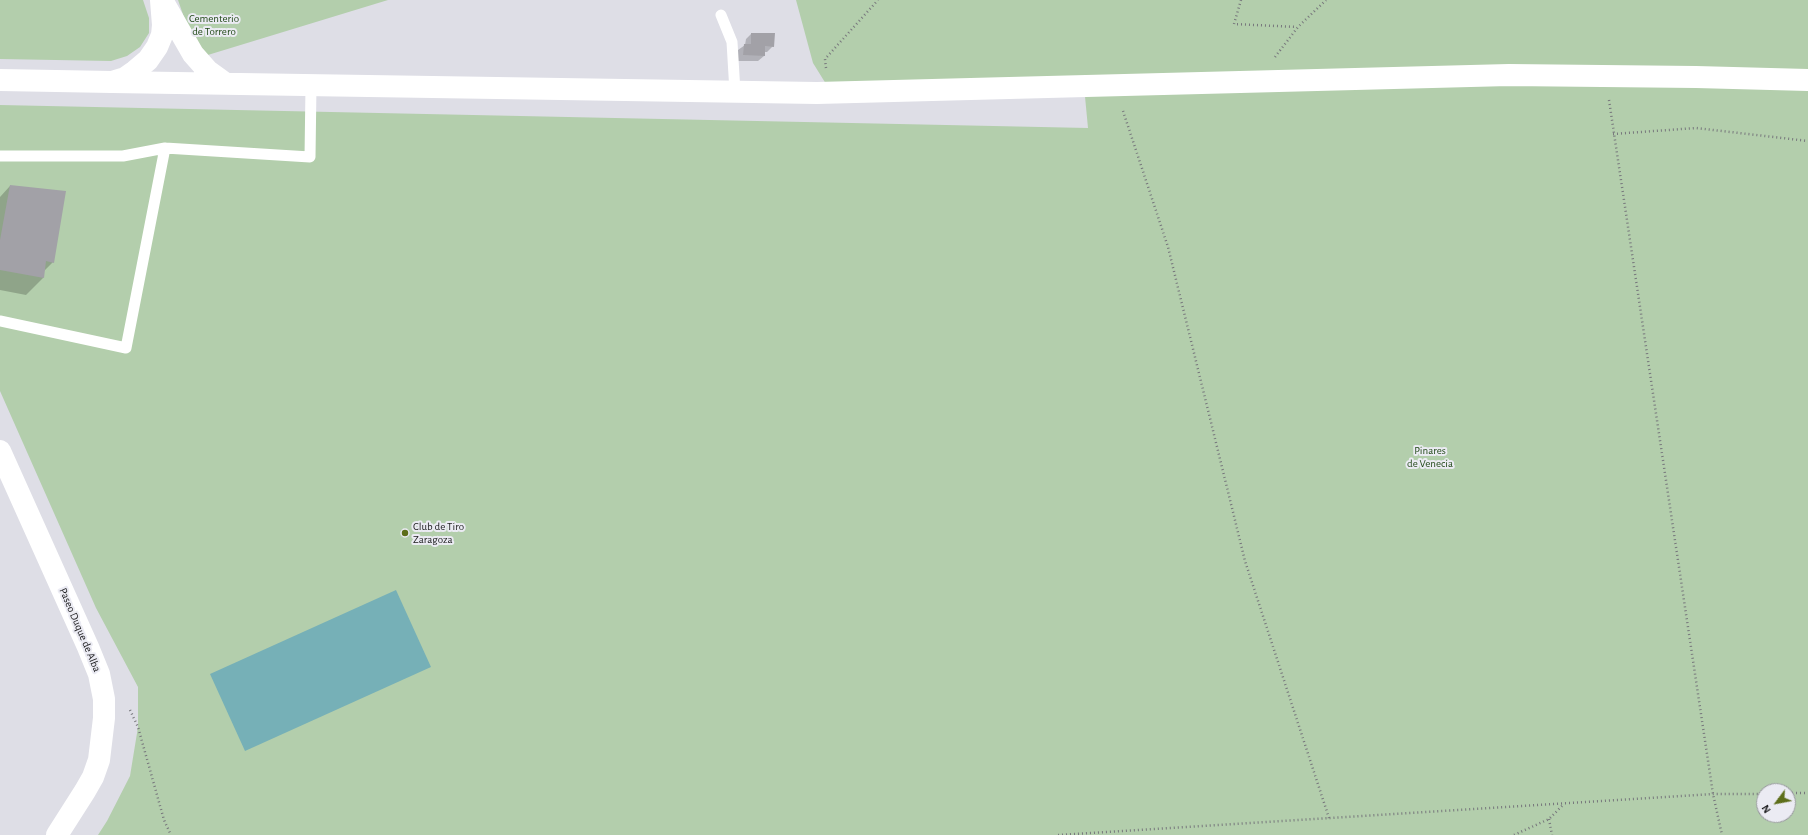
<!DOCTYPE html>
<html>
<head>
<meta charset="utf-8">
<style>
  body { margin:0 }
  #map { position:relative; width:1808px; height:835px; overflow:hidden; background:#dedee6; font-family:"Alegreya Sans",sans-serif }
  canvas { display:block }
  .north { position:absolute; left:1756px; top:783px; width:40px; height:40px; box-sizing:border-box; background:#ebebf3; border:1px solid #97979d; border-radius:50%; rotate:238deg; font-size:11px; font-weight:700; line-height:16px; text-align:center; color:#1a1a1c }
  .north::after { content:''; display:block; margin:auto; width:14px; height:18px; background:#5d6e1a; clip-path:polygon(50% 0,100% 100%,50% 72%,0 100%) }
</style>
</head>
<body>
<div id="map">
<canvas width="1808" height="835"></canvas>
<div class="north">N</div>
</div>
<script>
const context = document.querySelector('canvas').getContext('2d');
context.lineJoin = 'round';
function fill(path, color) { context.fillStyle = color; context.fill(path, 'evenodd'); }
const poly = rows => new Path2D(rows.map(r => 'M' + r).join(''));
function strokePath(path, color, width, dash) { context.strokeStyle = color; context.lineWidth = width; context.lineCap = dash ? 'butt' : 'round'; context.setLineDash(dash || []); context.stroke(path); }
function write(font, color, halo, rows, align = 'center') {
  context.font = font + ' "Alegreya Sans",sans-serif'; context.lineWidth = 4; context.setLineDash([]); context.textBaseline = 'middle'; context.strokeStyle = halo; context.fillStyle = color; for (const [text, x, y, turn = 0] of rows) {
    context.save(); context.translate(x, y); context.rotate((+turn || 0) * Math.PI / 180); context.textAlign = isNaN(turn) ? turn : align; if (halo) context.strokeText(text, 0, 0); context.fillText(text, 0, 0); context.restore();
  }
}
fill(poly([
  [0,0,143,0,149,18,149,33,140,47,127,56,111,61,0,59],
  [178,0,388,0,198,58],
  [796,0,1808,0,1808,835,98,835,107,821,130,776,138,727,138,687,96,608,0,391,0,105,1088,128,1084,86,831,92,813,63],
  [1764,791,1788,791,1788,815,1764,815]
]), '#b3ceac');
fill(poly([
  [396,590,431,667,245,751,210,674]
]), '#76b0b7');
fill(poly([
  [751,34,773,46,767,52,764,52,764,56,758,61,737,61,738,50,745,45,746,39],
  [10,186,53,262,44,271,43,278,26,295,0,290,0,197]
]), '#0003');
fill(poly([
  [751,33,775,33,774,47,765,46,765,56,743,55,744,44,751,44],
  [10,185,66,191,54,263,46,261,44,278,0,270,0,240]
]), '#a2a1a7');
strokePath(poly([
  [1241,0,1234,24,1297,27],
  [1275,57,1298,27,1326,0],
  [826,68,825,59,878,0],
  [1609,100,1713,794,1722,835],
  [1123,111,1168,247,1245,561,1329,818],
  [1613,134,1696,128,1808,141],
  [130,710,138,727,164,820,171,835],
  [1788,793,1808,793],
  [1549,819,1552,835],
  [1058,835,1713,794,1764,794],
  [1514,835,1549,819,1564,804]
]), '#77777c', 2.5, [1, 3]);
strokePath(poly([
  [721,15,732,42,735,92],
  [0,156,123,156,165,148,310,157,311,86],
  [0,321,126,348,165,148]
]), '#fff', 11);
strokePath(poly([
  [162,0,193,54,208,71,226,84],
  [112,82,817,93,1509,75,1696,77,1808,80]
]), '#fff', 22);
strokePath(poly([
  [0,80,112,82,125,78,135,71,148,60,157,47,162,35,163,25,161,0],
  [0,451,88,647,99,674,104,699,104,718,99,760,93,777,85,791,57,835]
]), '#fff', 22);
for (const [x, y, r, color] of [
  [405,533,4,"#5d6e1a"]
]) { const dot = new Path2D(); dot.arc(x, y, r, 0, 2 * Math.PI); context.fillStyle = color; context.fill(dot); strokePath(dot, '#ebebf3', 1.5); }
write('11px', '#214917', '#ebebf3', [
  ["Cementerio",214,19],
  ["de Torrero",214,32],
  ["Pinares",1430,451],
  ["de Venecia",1430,464]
]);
write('11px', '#1a1a1c', '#ebebf3', [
  ["Club de Tiro",413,527],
  ["Zaragoza",413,540]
], 'left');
write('11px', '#1a1a1c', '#ebebf3', [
  ["Paseo Duque de Alba",80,630,67]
]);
</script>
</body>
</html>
